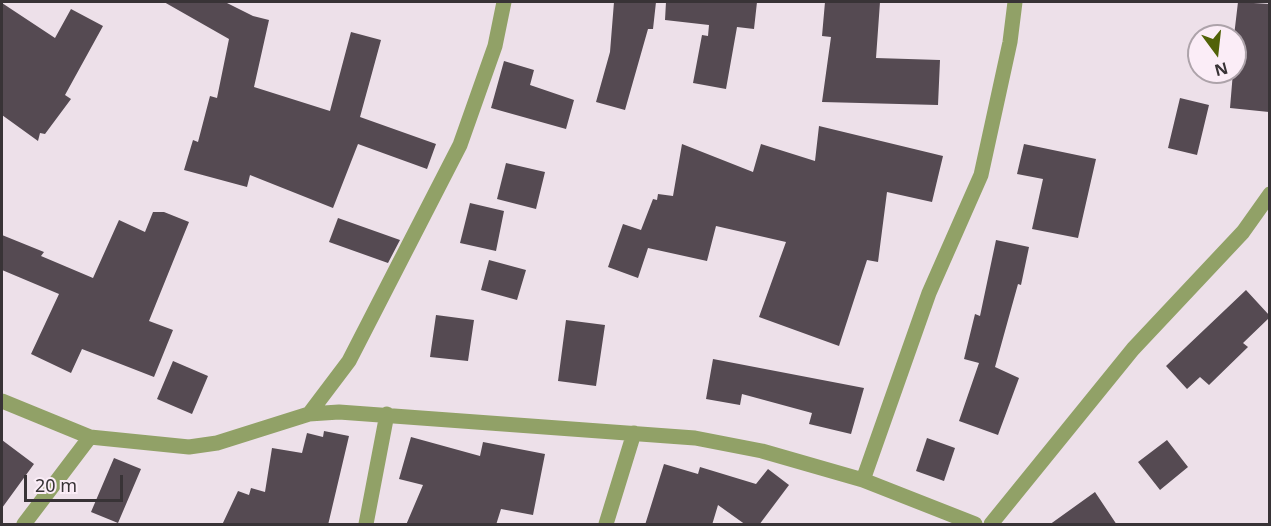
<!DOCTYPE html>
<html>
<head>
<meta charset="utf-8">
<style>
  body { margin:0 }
  #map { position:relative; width:1271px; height:526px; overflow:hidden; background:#ede0e9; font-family:"Noto Sans",sans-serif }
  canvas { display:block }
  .frame { position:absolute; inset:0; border:3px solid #383336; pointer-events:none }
  .north { position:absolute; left:1187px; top:24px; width:60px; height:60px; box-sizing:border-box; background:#fbedf7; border:2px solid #ada3aa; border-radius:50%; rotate:165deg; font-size:16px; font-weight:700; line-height:24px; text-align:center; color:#383336 }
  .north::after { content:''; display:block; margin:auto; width:21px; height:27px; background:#516208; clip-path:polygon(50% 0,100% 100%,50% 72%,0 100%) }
  .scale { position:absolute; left:24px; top:475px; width:99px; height:27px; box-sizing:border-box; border:3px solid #383336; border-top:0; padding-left:8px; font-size:18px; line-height:21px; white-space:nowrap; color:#383336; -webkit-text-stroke:4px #fbedf7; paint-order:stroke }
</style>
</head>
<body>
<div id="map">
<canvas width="1271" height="526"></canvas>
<div class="frame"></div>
<div class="north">N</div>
<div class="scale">20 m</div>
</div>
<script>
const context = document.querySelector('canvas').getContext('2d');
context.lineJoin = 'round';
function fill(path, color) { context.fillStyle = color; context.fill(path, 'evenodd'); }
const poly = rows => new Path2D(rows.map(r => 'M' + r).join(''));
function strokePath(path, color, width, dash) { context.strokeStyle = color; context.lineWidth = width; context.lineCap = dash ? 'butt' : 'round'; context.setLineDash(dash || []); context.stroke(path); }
fill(poly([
  [164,2,225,2,253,16,269,20,254,87,330,111,351,32,381,40,360,117,436,144,427,169,358,144,333,208,250,175,247,187,184,170,193,140,198,142,210,96,217,98,229,39],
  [614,2,656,2,653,29,648,29,625,110,596,102,610,52],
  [666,2,757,2,754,29,737,27,726,89,693,83,702,35,708,36,709,25,665,20],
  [825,2,880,2,876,58,940,60,938,105,822,102,831,37,822,36],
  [1238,2,1269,4,1269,112,1230,108,1233,72,1235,72,1236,36,1234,36],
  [2,3,55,38,71,9,103,26,65,95,71,99,45,134,40,133,38,141,2,115],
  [504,61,534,70,530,85,574,100,566,129,491,108],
  [1180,98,1209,105,1197,155,1168,148],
  [819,126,943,156,932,202,887,192,878,262,867,260,839,346,759,317,786,242,716,226,707,261,648,248,638,278,608,267,623,224,641,230,653,199,657,200,658,194,673,196,682,144,753,172,761,144,815,161],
  [1024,144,1096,159,1078,238,1032,229,1043,179,1017,174],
  [506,163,545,172,536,209,497,199],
  [470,203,504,211,496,251,460,243],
  [153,212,164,212,189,222,149,321,173,330,154,377,82,349,71,373,31,354,59,294,2,270,2,235,44,252,41,256,93,278,119,220,145,232],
  [338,218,400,240,388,263,329,242],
  [996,240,1029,247,1021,285,1018,284,995,367,1019,378,998,435,959,421,979,363,964,359,975,314,980,316],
  [489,260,526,270,517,300,481,290],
  [1246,290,1269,315,1269,318,1243,343,1248,347,1209,385,1200,377,1187,389,1166,366],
  [436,315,474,320,468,361,430,357],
  [566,320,605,325,596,386,558,381],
  [713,359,864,388,851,434,809,424,812,413,742,394,740,405,706,399],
  [173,361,208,376,192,414,157,399],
  [324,431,349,436,328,525,222,525,238,491,249,495,251,488,265,492,272,448,302,453,307,433,323,437],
  [411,437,480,456,483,442,545,454,533,515,501,509,496,525,406,525,423,485,399,479],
  [927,438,955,448,944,481,916,471],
  [2,440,34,464,2,508],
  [1167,440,1188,467,1160,490,1138,462],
  [114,458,141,469,118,523,91,512],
  [664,464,698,474,700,467,756,484,768,469,789,485,759,525,746,525,718,505,712,525,645,525],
  [1095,492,1117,525,1049,525]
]), '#554a52');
strokePath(poly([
  [2,401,90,437,189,447,217,443,309,414,339,412,695,438,762,451,863,480,975,524],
  [309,414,349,361,460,145,495,46,504,2],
  [863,480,929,293,981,175,1010,42,1015,2],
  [24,524,90,437],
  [366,524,387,414],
  [606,524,634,433],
  [991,524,1133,349,1243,232,1270,194]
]), '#91a167', 15);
</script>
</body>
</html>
